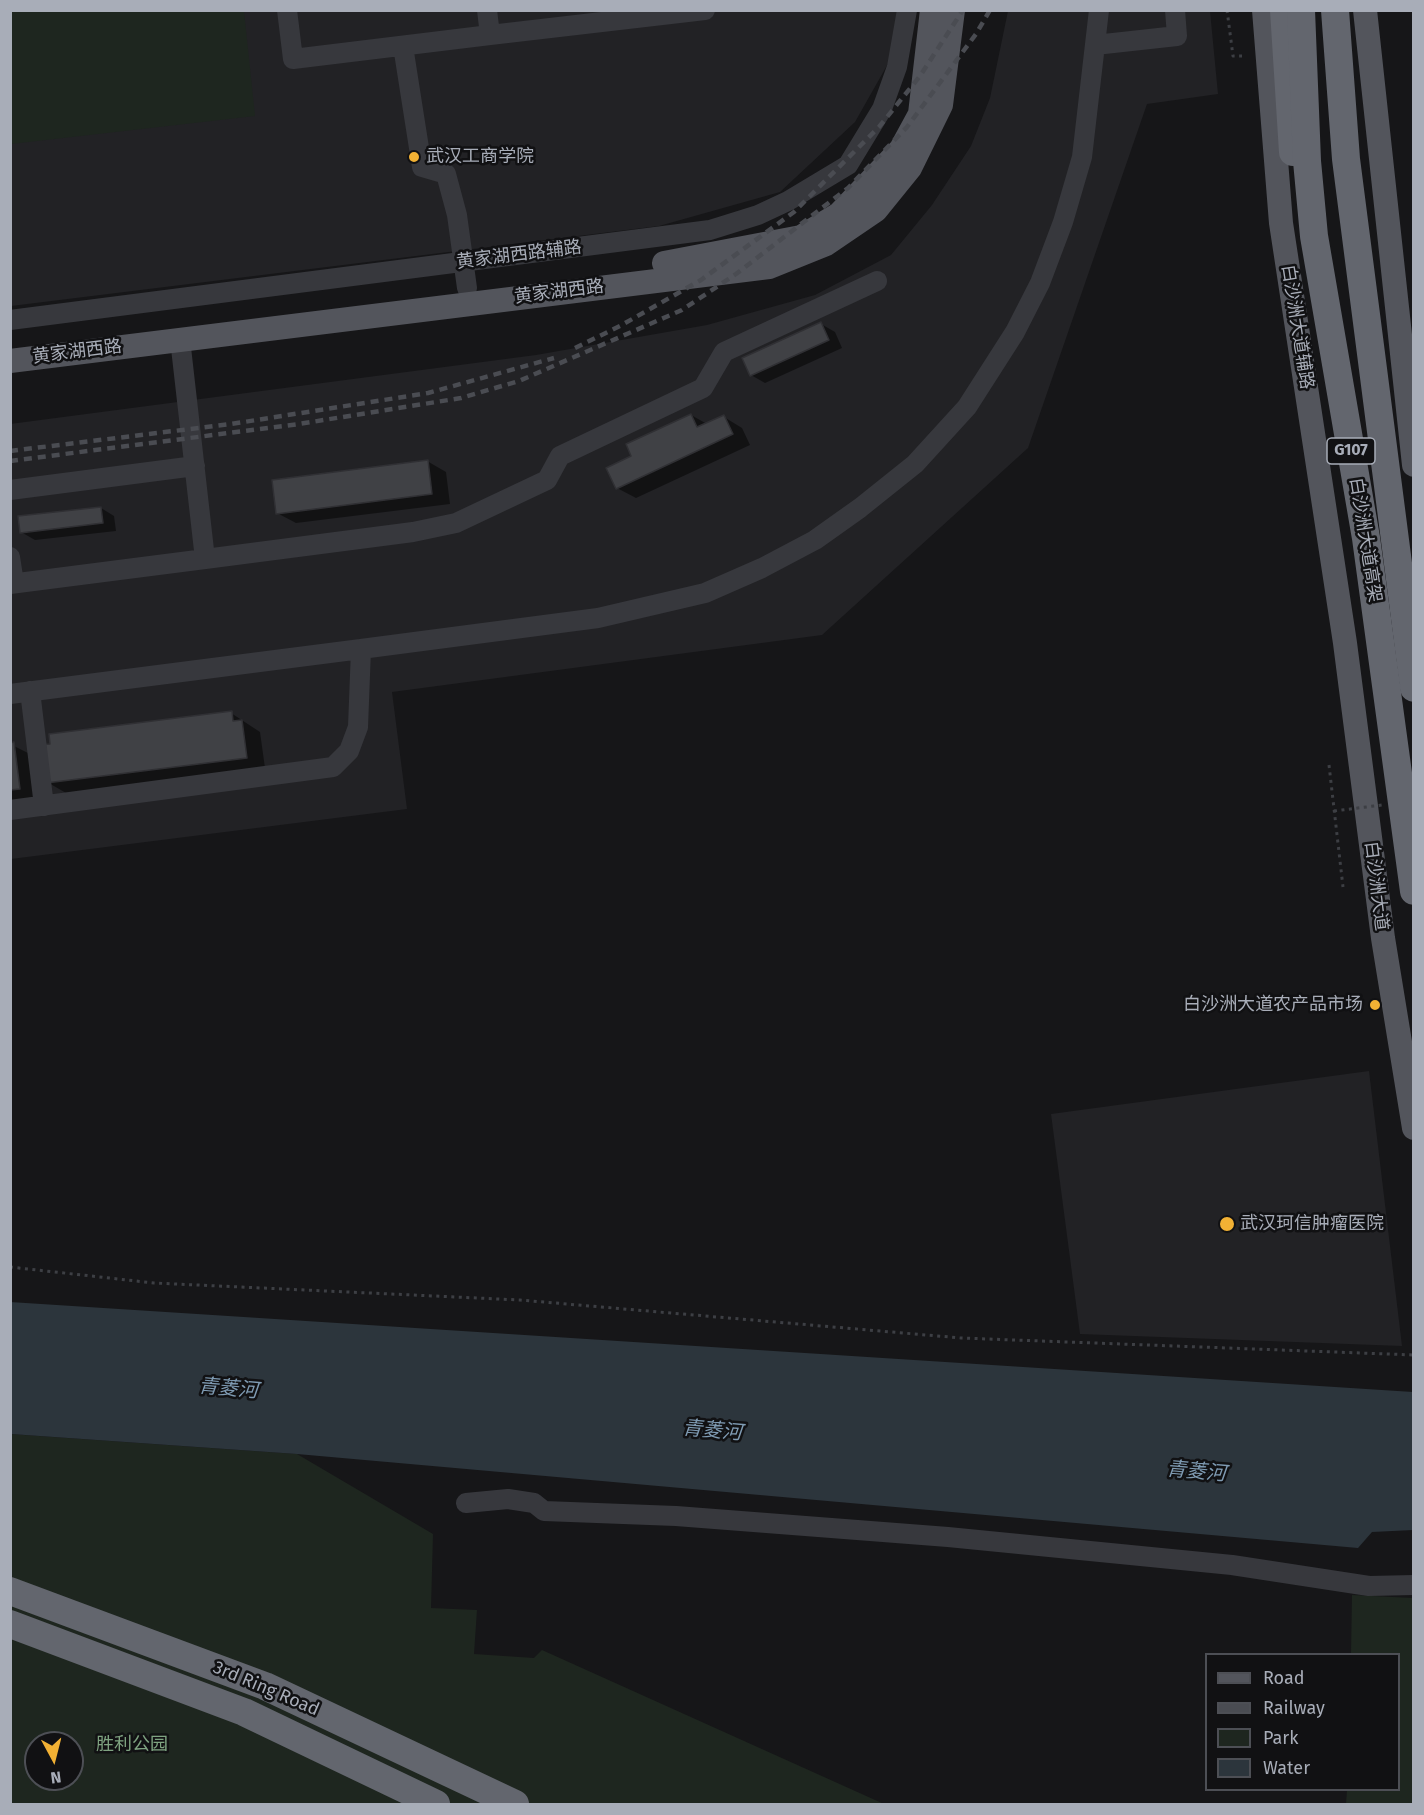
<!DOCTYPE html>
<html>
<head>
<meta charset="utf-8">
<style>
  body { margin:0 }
  #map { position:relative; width:1424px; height:1815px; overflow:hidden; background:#161618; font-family:"Fira Sans",sans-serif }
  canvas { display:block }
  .frame { position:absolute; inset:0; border:12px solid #a8adb8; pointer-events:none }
  .legend { position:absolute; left:1205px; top:1653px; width:195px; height:138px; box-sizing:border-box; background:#111113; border:2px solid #4d4f55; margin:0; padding:8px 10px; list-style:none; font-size:18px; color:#a8adb8 }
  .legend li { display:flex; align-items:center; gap:12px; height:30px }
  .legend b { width:30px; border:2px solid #4d4f55 }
  .north { position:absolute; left:24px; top:1731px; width:60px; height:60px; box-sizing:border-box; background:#111113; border:2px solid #4d4f55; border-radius:50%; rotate:173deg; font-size:16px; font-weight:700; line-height:24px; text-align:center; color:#a8adb8 }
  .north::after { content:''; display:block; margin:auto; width:21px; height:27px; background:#f2b134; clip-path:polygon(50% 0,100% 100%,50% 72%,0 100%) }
</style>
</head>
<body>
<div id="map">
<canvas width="1424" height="1815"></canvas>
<div class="frame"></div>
<ul class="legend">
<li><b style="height:8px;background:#53555c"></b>Road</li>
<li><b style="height:8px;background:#4a4c52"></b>Railway</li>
<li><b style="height:16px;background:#1e261f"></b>Park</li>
<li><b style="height:16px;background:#2c353c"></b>Water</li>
</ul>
<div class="north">N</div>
</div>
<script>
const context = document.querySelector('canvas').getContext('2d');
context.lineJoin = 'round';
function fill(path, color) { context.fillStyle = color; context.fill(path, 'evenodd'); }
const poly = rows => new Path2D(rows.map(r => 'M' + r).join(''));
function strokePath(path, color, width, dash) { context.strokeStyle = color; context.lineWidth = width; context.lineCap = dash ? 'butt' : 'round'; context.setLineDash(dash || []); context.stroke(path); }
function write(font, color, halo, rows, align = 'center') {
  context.font = font + ' "Fira Sans","Noto Sans SC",sans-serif'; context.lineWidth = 5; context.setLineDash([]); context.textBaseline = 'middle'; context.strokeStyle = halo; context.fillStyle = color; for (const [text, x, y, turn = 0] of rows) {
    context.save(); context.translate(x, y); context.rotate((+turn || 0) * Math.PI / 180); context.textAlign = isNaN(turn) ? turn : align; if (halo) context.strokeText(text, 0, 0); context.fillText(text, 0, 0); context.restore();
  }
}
fill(poly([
  [10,11,909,11,907,30,855,122,780,192,659,226,11,306],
  [1008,11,1210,11,1218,94,1147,104,1028,448,822,635,392,692,407,809,11,859,10,424,536,355,707,325,815,295,891,255,932,205,971,146,990,98],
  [1369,1071,1402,1346,1080,1334,1051,1114]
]), '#222225');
fill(poly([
  [10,11,244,11,255,116,11,144],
  [10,1434,297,1454,433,1534,431,1608,477,1610,474,1654,534,1658,542,1650,884,1804,11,1804],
  [36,1743,72,1743,72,1779,36,1779],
  [1352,1595,1413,1598,1413,1804,1346,1804,1347,1790,1398,1790,1398,1654,1351,1654]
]), '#1e261f');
fill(poly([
  [10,1302,1413,1392,1413,1530,1372,1532,1358,1548,297,1454,11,1434]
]), '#2c353c');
fill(poly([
  [821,324,835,332,842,348,765,383,751,375],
  [691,415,707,424,724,417,742,428,750,445,636,498,617,488,633,457],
  [427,461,446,472,450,504,296,523,277,513],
  [101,508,114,516,116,531,35,540,21,532],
  [231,713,260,732,265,768,66,793,47,782],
  [10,744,32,755,38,799,10,802]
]), '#0007');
const building = poly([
  [821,322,829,340,750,376,742,358,821,322],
  [691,414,697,427,724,415,733,434,616,489,606,468,631,456,626,444,691,414],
  [428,460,432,494,276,514,272,480,428,460],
  [101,507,103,523,20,533,18,516,101,507],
  [232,711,233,721,242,720,247,758,46,783,41,745,50,744,49,734,232,711],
  [14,742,20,789,10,790,10,743,14,742]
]);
fill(building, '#404145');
strokePath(building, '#303034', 1.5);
strokePath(poly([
  [1227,10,1233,56,1242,56],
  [1329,765,1343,887],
  [10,1267,154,1283,520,1300,961,1338,1414,1355]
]), '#3d3f44', 3, [3, 4.5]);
strokePath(poly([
  [287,10,293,59,490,35,487,10],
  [490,35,705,10],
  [1095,45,1177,36,1175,10],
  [403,46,422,167,446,174,457,215,467,288],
  [10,320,710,230,758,215,788,201,848,165,882,109,897,67,907,10],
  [10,490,195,466],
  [10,557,14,583],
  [205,559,413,532,456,523,547,480,560,456,703,388,724,352,877,281],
  [10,584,205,559,180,339],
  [30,691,44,806],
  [10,694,361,649],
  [10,810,333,767,349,751,358,727,361,649,598,618,705,593,762,568,815,540,860,508,915,464,967,407,1015,332,1040,283,1063,222,1082,157,1099,10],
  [466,1503,508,1499,534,1503,544,1511,676,1516,948,1537,1232,1565,1369,1586,1414,1585]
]), '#37383d', 20);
strokePath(poly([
  [1264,10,1281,223,1345,643,1383,938,1414,1128],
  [1365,10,1414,465],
  [664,263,801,237,839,214,901,149,920,114,932,10],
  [10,361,769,267,826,244,876,210,910,168,941,105,953,10]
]), '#53555c', 24);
strokePath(poly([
  [1284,10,1293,152],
  [1335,10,1346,159,1414,688],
  [10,1591,265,1686,515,1804],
  [10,1624,244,1712,436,1804]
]), '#63666e', 28);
strokePath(poly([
  [575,348,620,326,701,280,794,212,879,127,920,76,963,10],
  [10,451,231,424,428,393,554,358],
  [10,461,299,424,461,398,519,381,682,310,736,274,848,188,907,127,976,34,990,10]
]), '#4a4c52', 4.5, [8, 6]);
strokePath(poly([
  [1334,811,1382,805]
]), '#3d3f44', 3, [3, 4.5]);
strokePath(poly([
  [1301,10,1307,161,1314,236,1366,538,1414,891]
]), '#63666e', 28);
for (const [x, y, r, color] of [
  [414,157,6,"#f2b134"],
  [1375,1005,6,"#f2b134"],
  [1227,1224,8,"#f2b134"]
]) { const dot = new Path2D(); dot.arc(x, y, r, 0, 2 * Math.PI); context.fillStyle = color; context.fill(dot); strokePath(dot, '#111113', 2); }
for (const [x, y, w] of [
  [1351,451,48]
]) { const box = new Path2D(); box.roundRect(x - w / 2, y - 13, w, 26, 4.5); context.fillStyle = '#111113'; context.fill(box); strokePath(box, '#a8adb8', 1.5); }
write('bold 16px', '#a8adb8', null, [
  ["G107",1351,451]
]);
write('18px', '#a8adb8', '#111113', [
  ["武汉工商学院",426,157],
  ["白沙洲大道农产品市场",1363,1005,"right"],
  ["武汉珂信肿瘤医院",1240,1224]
], 'left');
write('18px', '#a8adb8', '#111113', [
  ["黄家湖西路辅路",519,255,-7],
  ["黄家湖西路",559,292,-7],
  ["白沙洲大道辅路",1297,327,81],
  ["黄家湖西路",77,352,-7],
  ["白沙洲大道高架",1365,540,81],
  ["白沙洲大道",1376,886,83],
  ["3rd Ring Road",266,1689,23]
]);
write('18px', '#7fa381', '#111113', [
  ["胜利公园",132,1745]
]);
write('italic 20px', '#7f9bb3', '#111113', [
  ["青菱河",228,1389,5],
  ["青菱河",712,1431,5],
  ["青菱河",1196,1472,5]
]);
</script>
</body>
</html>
